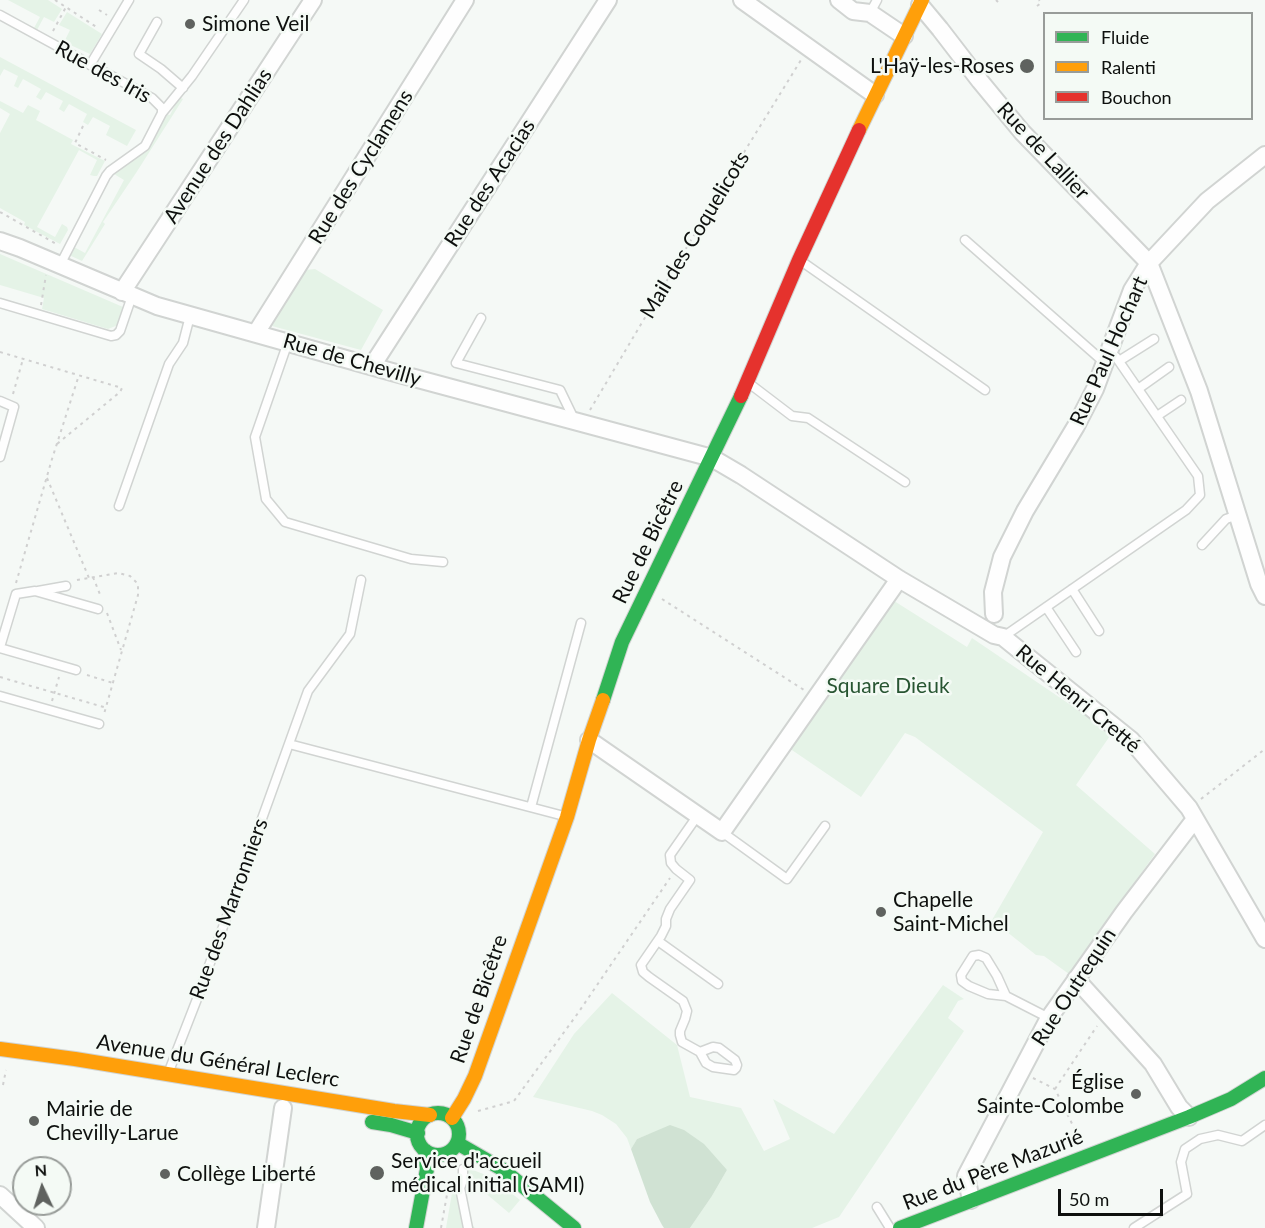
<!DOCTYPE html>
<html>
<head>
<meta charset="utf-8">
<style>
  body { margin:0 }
  #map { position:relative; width:1265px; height:1228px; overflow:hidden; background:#f5f9f6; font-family:Lato,sans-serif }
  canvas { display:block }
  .legend { position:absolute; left:1043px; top:12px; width:210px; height:108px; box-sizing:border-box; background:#f4faf5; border:2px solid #989c99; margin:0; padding:8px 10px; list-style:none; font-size:18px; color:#0e100e }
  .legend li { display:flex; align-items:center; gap:12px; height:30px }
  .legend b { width:30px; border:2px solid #989c99 }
  .north { position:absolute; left:12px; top:1156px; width:60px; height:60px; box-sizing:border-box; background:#f4faf5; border:2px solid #989c99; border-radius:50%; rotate:356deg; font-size:16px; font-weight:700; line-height:24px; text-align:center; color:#0e100e }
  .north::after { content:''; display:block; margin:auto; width:21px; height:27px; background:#5f625f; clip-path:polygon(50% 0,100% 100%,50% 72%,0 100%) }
  .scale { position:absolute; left:1058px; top:1189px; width:105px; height:27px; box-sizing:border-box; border:3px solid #0e100e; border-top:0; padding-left:8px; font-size:18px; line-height:21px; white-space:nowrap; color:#0e100e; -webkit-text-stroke:4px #f4faf5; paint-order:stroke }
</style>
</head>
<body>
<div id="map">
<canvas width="1265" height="1228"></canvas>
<ul class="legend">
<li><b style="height:8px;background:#30b455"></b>Fluide</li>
<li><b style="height:8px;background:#ff9f0a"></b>Ralenti</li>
<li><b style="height:8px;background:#e5322d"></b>Bouchon</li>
</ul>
<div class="north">N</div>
<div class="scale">50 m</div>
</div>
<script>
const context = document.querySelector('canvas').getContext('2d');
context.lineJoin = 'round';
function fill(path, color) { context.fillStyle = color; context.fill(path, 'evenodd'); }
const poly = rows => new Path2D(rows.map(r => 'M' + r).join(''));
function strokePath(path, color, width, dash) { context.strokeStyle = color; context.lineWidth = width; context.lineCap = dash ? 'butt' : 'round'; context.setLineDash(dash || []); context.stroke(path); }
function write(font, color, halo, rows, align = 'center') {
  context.font = font + ' Lato,sans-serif'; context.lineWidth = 5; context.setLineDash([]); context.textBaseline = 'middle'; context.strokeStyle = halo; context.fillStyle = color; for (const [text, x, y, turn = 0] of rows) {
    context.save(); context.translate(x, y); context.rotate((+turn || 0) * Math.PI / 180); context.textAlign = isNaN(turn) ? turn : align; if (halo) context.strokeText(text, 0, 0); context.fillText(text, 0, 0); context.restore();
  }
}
fill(poly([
  [8,0,48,0,62,9,54,22,44,17,37,30,34,28,40,17],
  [67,12,102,34,90,54,64,42,70,30,59,25],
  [0,57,136,130,127,146,106,135,110,126,93,117,88,125,83,122,87,114,69,104,64,112,59,109,63,101,46,92,41,100,36,97,41,89,23,79,18,88,14,86,18,76,4,69,0,76],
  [179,97,183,99,136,173,103,222,105,224,82,261,69,255,74,247,85,253,124,180,114,174,146,151,166,114,170,115],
  [0,101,23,113,28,105,40,111,36,120,73,140,71,144,105,161,97,176,94,176,90,175,97,160,79,150,37,227,55,237,62,224,67,227,68,230,60,244,24,225,25,222,0,208,0,133,10,114,0,108],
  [0,254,123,307,118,325,108,329,42,309,44,298,0,285],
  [315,269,383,310,361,350,272,326,305,270],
  [891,599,967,647,972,638,1112,733,1076,785,1155,854,1069,974,1044,956,1036,955,992,920,1043,832,915,737,905,733,861,797,786,746],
  [943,985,964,999,958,1001,948,1018,964,1031,839,1217,812,1228,690,1228,712,1196,727,1170,652,1133,637,1139,631,1149,627,1138,616,1124,602,1115,592,1111,533,1097,574,1034,612,993,677,1045,690,1097,741,1108,764,1151,790,1139,773,1099,834,1134],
  [468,1168,491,1177,520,1200,509,1213,470,1180,467,1172],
  [453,1187,456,1189,471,1224,475,1228,446,1228]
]), '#e5f3e7');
fill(poly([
  [670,1125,684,1130,704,1144,727,1170,712,1196,690,1228,664,1228,662,1225,650,1202,631,1149,637,1139]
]), '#d0e2d3');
const lane = poly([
  [870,13,877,0],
  [0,15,152,98,162,108,162,113,145,146,110,171,106,176,60,265],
  [157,22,139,54,161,69,183,88],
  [90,65,129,0],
  [162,113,192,76,244,0],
  [965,240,1105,363],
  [801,261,985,390],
  [0,303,111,336,116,335,120,331,132,296],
  [481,318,456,363,560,390,574,419],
  [288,342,255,437,266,499,285,522,411,559,443,562],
  [1119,361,1154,339],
  [750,384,792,416,808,418,905,482],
  [1138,389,1169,367],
  [0,401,14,407,0,457],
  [1157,416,1181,400],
  [119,506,169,364,183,343,190,316],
  [1202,545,1226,519,1238,515],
  [1072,589,1099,631],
  [38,591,66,586],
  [1046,607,1076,652],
  [1003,637,1186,510,1200,495,1198,476,1116,357,1109,352],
  [0,647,16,594,35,591,98,609],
  [0,648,76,670],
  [0,696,99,724],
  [289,744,564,816],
  [531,807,581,623],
  [698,815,670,855,671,863,676,869,690,880,670,909,666,919,666,926,661,936,641,965,643,972,649,977,683,1001,687,1011,685,1019,680,1031,680,1035,682,1042,700,1052,706,1063,713,1067,734,1070,736,1068,737,1065,735,1060,719,1048,713,1047,700,1052],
  [722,832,787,879,825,826],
  [658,941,718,984],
  [1006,996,988,994,969,986,962,981,961,975,973,956,979,955,986,958,997,976,1006,996,1049,1018],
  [169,1071,197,999,308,691,350,634,361,580],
  [463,1169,463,1180,460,1188,468,1228],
  [877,1207,890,1228],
  [1134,1228,1187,1194,1181,1162,1185,1149,1200,1139,1218,1135,1242,1141,1265,1125]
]);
const street = poly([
  [742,0,875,95],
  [839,0,853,11,870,13,904,36],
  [920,5,940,29,980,81,1022,132,1149,263,1199,391,1259,584,1265,596],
  [0,241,20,248,157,306,392,372,712,458,741,475,899,579,994,635,1003,637,1131,740,1189,808,1265,939],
  [122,292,313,0],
  [256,333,465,0],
  [372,366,608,0],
  [994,614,993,592,1002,557,1025,511,1076,426,1095,389,1132,290,1149,263,1207,201,1265,155],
  [589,740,722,832,899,579],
  [1076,979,1153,1064,1179,1107,1189,1117],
  [0,1195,36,1228],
  [971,1200,966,1176,1049,1018,1124,912,1195,819],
  [266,1228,283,1108]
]);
const fast = poly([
  [603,700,622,642,741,396],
  '417 1134a21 21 0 1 1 42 0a21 21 0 1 1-42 0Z',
  [372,1122,391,1125,418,1133],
  [457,1143,502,1169,574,1228],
  [416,1228,427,1169,425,1160,426,1151],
  [900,1228,1189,1117,1231,1099,1265,1078]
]);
const slow = poly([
  [859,130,922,0],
  [0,1049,75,1059,394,1111,430,1115],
  [452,1118,464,1099,475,1076,567,817,589,740,603,700]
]);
const jam = poly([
  [741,396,799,260,859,130]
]);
strokePath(lane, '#d1d4d2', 11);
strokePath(street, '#d1d4d2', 20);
strokePath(fast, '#d1d4d2', 16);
strokePath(slow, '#d1d4d2', 16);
strokePath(jam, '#d1d4d2', 16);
strokePath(poly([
  [55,0,98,28],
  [996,0,998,2],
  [1037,6,1041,3,1039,0],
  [99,10,107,15],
  [53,31,66,7],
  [83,126,75,143,106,160],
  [0,212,58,245],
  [41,305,46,275],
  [0,352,122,388,120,392,57,444],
  [13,394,23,359],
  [590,410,725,183,801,60],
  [47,478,89,578],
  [93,577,101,597],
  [77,580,118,573,130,576,138,584,138,595,104,714],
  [16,583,52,459,79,375],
  [662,599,804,690],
  [107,613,121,650],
  [87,675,113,683],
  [0,677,107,708],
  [52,701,59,677],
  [1201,799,1265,749],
  [1033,1078,1055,1089,1080,1140],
  [3,1085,6,1070],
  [1055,1089,1097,1026],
  [478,1111,514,1101,578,1013,670,878],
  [441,1228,448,1189]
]), '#d0d0d0', 2, [3, 4.5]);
strokePath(lane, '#fefefe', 8);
strokePath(street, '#fefefe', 16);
strokePath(fast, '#30b455', 14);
strokePath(slow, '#ff9f0a', 14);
strokePath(jam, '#e5322d', 14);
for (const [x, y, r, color] of [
  [190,24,6,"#5f625f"],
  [1027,66,8,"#5f625f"],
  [881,912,6,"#5f625f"],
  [1136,1094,6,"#5f625f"],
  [34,1121,6,"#5f625f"],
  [377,1173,8,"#5f625f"],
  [165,1174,6,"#5f625f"]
]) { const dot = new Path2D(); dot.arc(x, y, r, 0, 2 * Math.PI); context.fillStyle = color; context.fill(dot); strokePath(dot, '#f4faf5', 2); }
write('21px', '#0e100e', '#f4faf5', [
  ["Simone Veil",202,24],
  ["L'Haÿ-les-Roses",1014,66,"right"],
  ["Chapelle",893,900],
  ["Saint-Michel",893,924],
  ["Église",1124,1082,"right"],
  ["Sainte-Colombe",1124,1106,"right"],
  ["Mairie de",46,1109],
  ["Chevilly-Larue",46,1133],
  ["Service d'accueil",391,1161],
  ["médical initial (SAMI)",391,1185],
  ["Collège Liberté",177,1174]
], 'left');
write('21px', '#0e100e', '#f4faf5', [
  ["Rue des Iris",103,72,29],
  ["Avenue des Dahlias",218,146,-57],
  ["Rue de Lallier",1043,151,47],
  ["Rue des Cyclamens",361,167,-58],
  ["Rue des Acacias",490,183,-57],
  ["Mail des Coquelicots",695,235,-59],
  ["Rue Paul Hochart",1109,351,-66],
  ["Rue de Chevilly",352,360,16],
  ["Rue de Bicêtre",648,542,-64],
  ["Rue Henri Cretté",1078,699,40],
  ["Rue des Marronniers",229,909,-70],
  ["Rue Outrequin",1074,987,-57],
  ["Rue de Bicêtre",479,999,-71],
  ["Avenue du Général Leclerc",218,1061,9],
  ["Rue du Père Mazurié",993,1170,-21]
]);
write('21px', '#285532', '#f4faf5', [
  ["Square Dieuk",888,686]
]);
</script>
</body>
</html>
